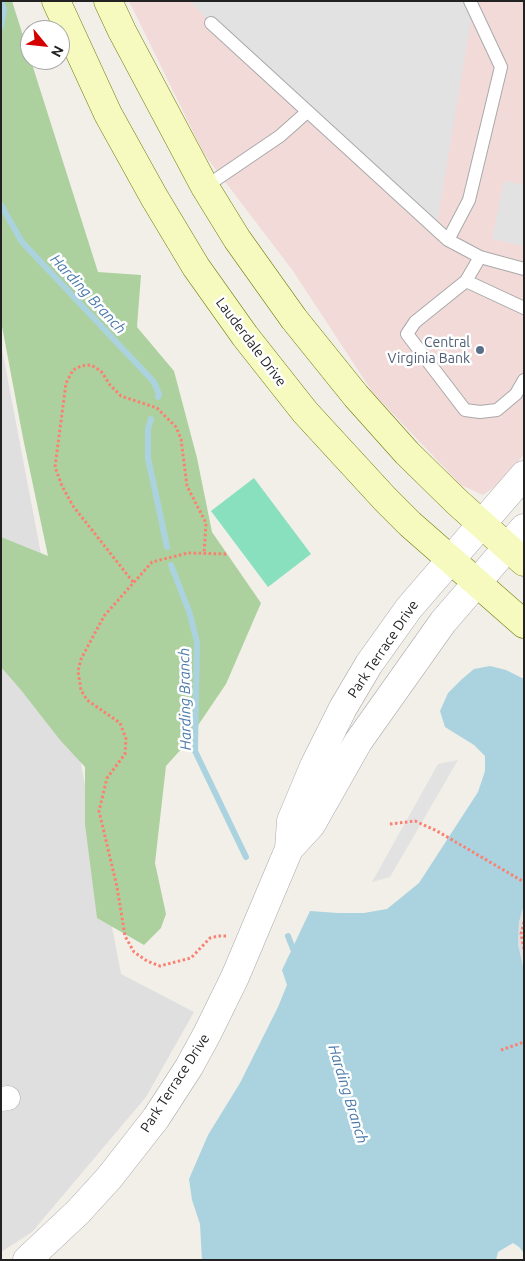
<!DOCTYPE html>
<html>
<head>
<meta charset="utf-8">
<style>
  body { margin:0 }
  #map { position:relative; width:525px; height:1261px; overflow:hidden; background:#f2efe9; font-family:Ubuntu,sans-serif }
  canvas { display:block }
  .frame { position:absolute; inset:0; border:2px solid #222; pointer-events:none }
  .north { position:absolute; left:20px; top:20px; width:50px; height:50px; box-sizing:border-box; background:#fff; border:1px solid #a7a7a7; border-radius:50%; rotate:118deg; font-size:14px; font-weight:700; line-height:20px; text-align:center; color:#222 }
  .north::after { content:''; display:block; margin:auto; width:18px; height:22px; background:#d40000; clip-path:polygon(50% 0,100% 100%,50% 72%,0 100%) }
</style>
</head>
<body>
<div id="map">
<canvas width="525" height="1261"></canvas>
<div class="frame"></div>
<div class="north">N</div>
</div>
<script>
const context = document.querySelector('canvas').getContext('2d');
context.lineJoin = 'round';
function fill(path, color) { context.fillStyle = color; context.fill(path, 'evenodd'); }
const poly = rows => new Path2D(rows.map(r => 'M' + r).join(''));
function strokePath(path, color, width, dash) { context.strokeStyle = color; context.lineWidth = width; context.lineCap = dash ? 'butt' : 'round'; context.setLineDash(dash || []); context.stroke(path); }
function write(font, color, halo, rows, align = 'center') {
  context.font = font + ' Ubuntu,sans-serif'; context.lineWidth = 5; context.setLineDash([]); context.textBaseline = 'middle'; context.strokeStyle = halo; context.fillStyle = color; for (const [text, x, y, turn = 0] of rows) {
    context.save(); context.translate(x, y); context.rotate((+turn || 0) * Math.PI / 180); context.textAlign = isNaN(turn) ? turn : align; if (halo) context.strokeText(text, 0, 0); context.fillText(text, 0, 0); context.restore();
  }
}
fill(poly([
  [1,344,121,974,194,1012,146,1097,32,1232,1,1252],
  [524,905,524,971,518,944,519,922]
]), '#e0dfdf');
fill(poly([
  [129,1,524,1,524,454,504,480,483,495,461,485,373,393,293,271,204,154]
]), '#f2dad9');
fill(poly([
  [1,1,12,1,98,272,141,275,137,327,174,371,197,458,212,532,261,603,226,684,184,746,166,766,155,863,166,914,161,928,144,945,97,918,85,824,85,767,60,740,21,690,1,667,1,537,48,556,23,438,1,321]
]), '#add19e');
fill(poly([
  [254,478,311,554,268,587,211,511]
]), '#88e0be');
fill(poly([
  [190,1,470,1,473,8,436,229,211,23],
  [504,181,524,185,524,246,492,239],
  [458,760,390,877,372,882,438,764]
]), '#e2e2e2');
fill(poly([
  [490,666,506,670,524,679,524,905,519,922,518,944,524,971,524,1253,519,1247,513,1243,498,1252,496,1260,202,1260,200,1224,192,1200,189,1179,208,1135,240,1083,278,1007,287,985,282,970,300,932,310,911,338,913,364,913,387,909,419,883,478,792,485,771,485,756,474,745,445,727,440,711,448,693,462,679,474,669]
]), '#aad3df');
strokePath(poly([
  [1,2,4,9,1,27],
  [1,205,22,242,154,382,159,394,158,397],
  [151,419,148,429,148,458,167,547],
  [171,565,189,611,197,642,195,751,246,857],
  [288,936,295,954]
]), '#aad3df', 6);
const service = poly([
  [211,23,448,240,480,257,524,269],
  [205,187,280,136,307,112],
  [448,240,469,200,501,67,470,1],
  [480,257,466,281,415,322,407,334,465,410,480,412,497,410,516,394,524,380],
  [466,281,524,308]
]);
const minor = poly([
  [1,1099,8,1098]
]);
const tertiary = poly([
  [289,849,311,825,358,742,443,622,524,528],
  [27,1260,78,1212,109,1178,156,1118,189,1067,207,1034,235,977,289,849,291,821,314,766,343,708,369,664,409,608,524,475]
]);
const secondary = poly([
  [56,1,108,114,154,197,196,267,245,336,305,412,385,499,410,524,524,624],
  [108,1,122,31,205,187,237,239,294,319,356,396,407,453,457,502,524,562]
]);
strokePath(service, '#a9a9a9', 14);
strokePath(minor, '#a9a9a9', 25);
strokePath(tertiary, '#a9a9a9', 29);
strokePath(secondary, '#707d05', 29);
strokePath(poly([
  [133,582,73,506,62,486,55,467,66,383,73,370,81,366,91,365,101,371,110,385,121,396,157,408,176,427,181,439,187,486,206,523,204,554],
  [390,824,415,821,437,831,524,882],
  [524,922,521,934,524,949],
  [226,936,218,936,210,938,191,958,160,966,147,961,134,952,125,936,117,887,99,811,107,778,125,754,126,739,120,723,87,700,81,690,78,671,81,659,104,616,152,562,188,553,228,554],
  [501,1050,524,1042]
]), '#fa8072', 3, [2.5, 2.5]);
strokePath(service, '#fff', 12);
strokePath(minor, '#fff', 24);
strokePath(tertiary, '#fff', 28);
strokePath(secondary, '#f7fabf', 28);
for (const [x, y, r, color] of [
  [480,350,5,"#5c6f8a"]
]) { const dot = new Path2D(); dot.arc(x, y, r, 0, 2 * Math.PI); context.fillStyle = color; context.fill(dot); strokePath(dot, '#fff', 2); }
write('14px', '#222', '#fff', [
  ["Lauderdale Drive",251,342,53],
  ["Park Terrace Drive",383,649,-56],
  ["Park Terrace Drive",175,1083,-57]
]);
write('14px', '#4e5e75', '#fff', [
  ["Central",470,342],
  ["Virginia Bank",470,358]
], 'right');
write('italic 15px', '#4a7aab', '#fff', [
  ["Harding Branch",88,294,47],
  ["Harding Branch",185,699,-91],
  ["Harding Branch",348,1094,73]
]);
</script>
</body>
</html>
